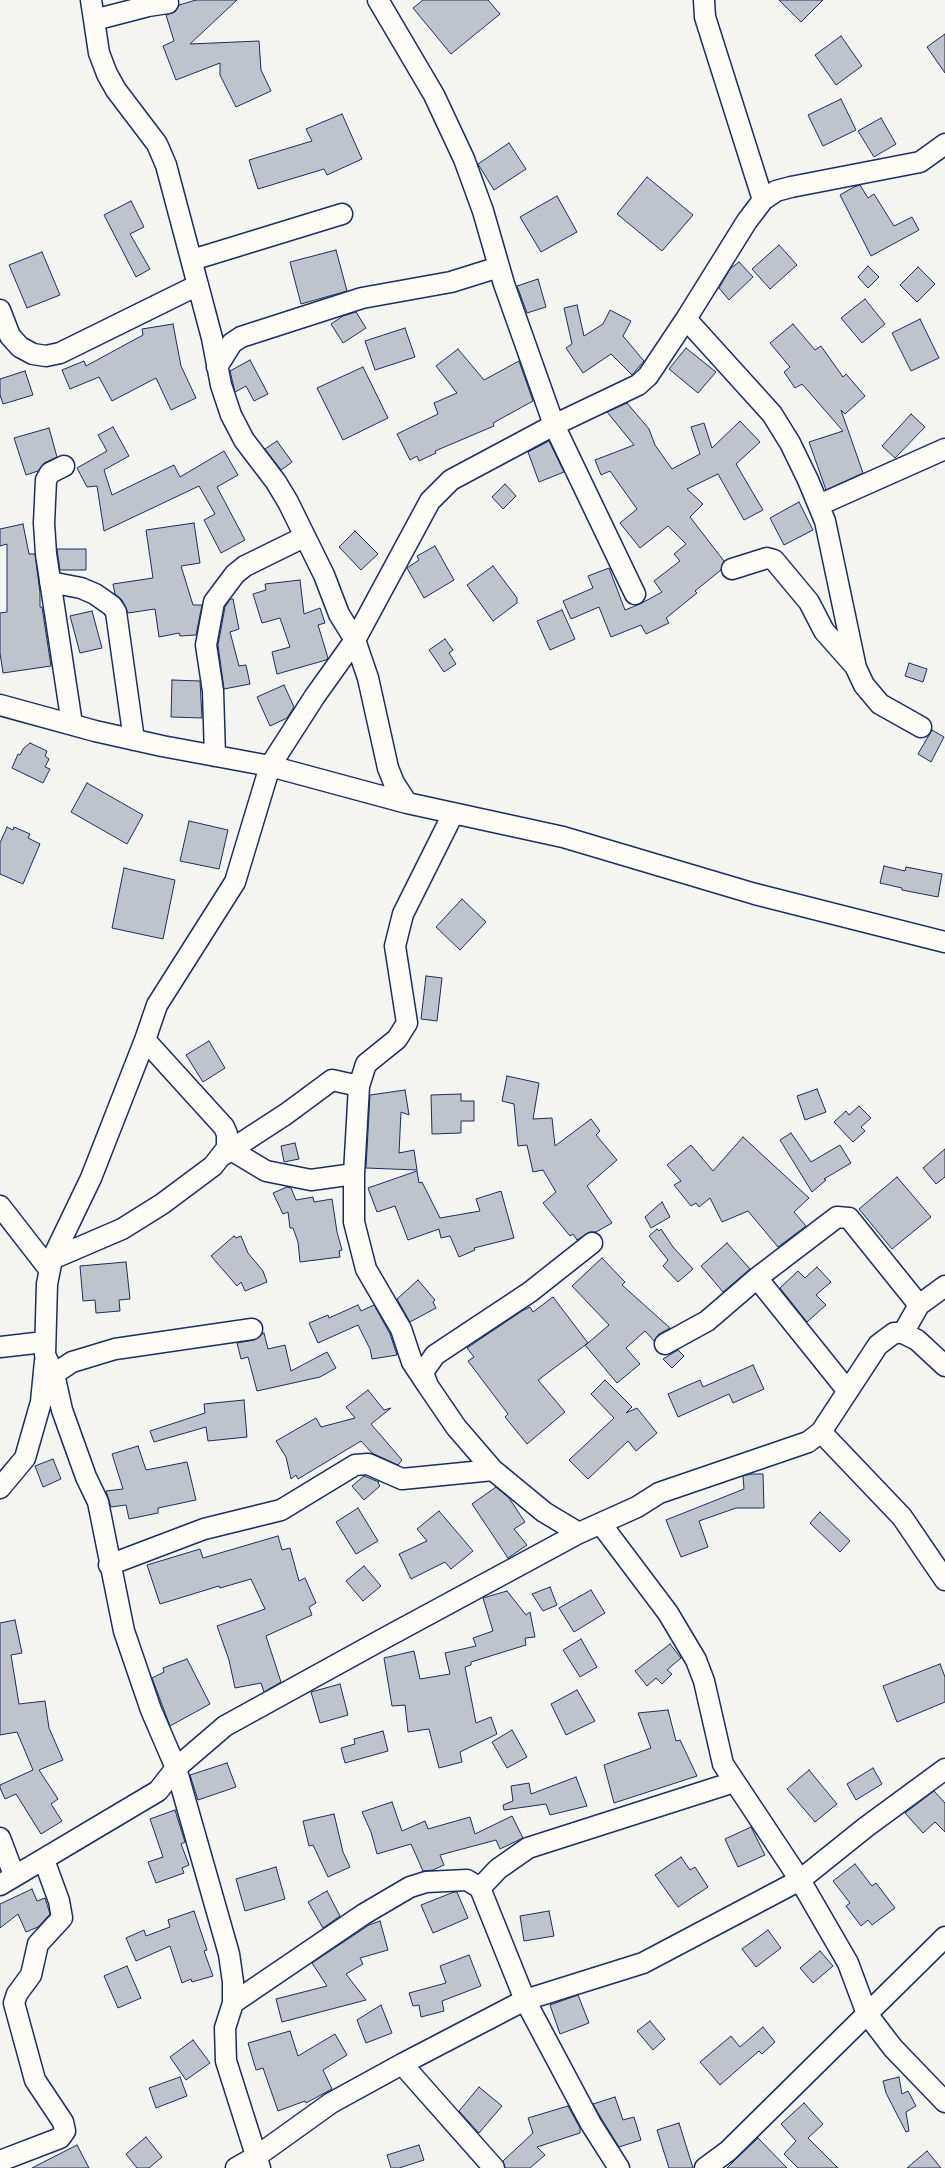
<!DOCTYPE html>
<html>
<head>
<meta charset="utf-8">
<style>
  body { margin:0 }
  canvas { display:block; background:#f4f4f1 }
</style>
</head>
<body>
<canvas width="945" height="2168"></canvas>
<script>
const context = document.querySelector('canvas').getContext('2d');
context.lineJoin = 'round';
function fill(path, color) { context.fillStyle = color; context.fill(path, 'evenodd'); }
const poly = rows => new Path2D(rows.map(r => 'M' + r).join(''));
function strokePath(path, color, width, dash) { context.strokeStyle = color; context.lineWidth = width; context.lineCap = dash ? 'butt' : 'round'; context.setLineDash(dash || []); context.stroke(path); }
const building = poly([
  [196,0,237,0,190,44,259,41,261,70,271,91,236,107,220,75,220,63,176,80,163,46,174,41,166,15,175,12,179,5,196,0],
  [423,0,488,0,500,14,451,54,413,8,423,0],
  [779,0,823,0,801,22,779,0],
  [945,34,945,73,927,47,945,34],
  [841,36,862,66,836,85,815,55,841,36],
  [841,99,856,130,823,146,808,115,841,99],
  [342,114,362,159,327,175,324,169,258,189,249,160,312,141,306,129,342,114],
  [881,118,896,144,874,157,858,131,881,118],
  [509,143,526,169,494,190,478,164,509,143],
  [647,177,693,215,662,251,617,214,647,177],
  [860,185,868,198,874,194,894,226,912,217,919,230,871,256,840,195,854,187,860,185],
  [557,196,577,232,541,252,520,217,557,196],
  [131,201,144,227,130,234,150,269,136,277,104,215,131,201],
  [779,245,797,265,770,289,752,269,779,245],
  [336,250,347,291,301,304,290,262,336,250],
  [42,252,60,295,27,308,9,265,42,252],
  [739,262,753,277,729,300,719,288,730,269,739,262],
  [868,266,879,277,868,288,858,277,868,266],
  [918,267,935,284,917,302,900,285,918,267],
  [538,279,546,307,527,313,517,286,538,279],
  [865,299,885,324,862,343,841,318,865,299],
  [577,305,584,336,603,324,610,310,631,321,623,336,644,361,632,375,611,354,583,373,566,348,572,344,564,308,577,305],
  [356,312,366,328,343,343,331,324,343,316,356,312],
  [920,319,939,358,911,371,892,333,920,319],
  [173,324,181,366,196,398,171,410,156,378,112,401,99,377,70,389,62,370,84,361,86,366,143,335,142,329,173,324],
  [793,324,815,350,821,346,843,377,846,374,865,396,845,414,841,410,863,473,826,490,809,442,843,431,802,384,795,388,784,372,790,367,770,343,793,324],
  [405,328,415,357,375,370,365,341,405,328],
  [686,348,716,372,698,393,669,369,686,348],
  [458,349,484,380,519,361,533,401,493,423,494,426,435,451,436,453,419,461,417,456,410,460,397,434,438,414,434,403,457,393,436,366,458,349],
  [250,360,268,394,254,401,246,386,235,392,230,371,250,360],
  [363,367,388,418,343,440,317,388,363,367],
  [25,371,33,395,3,404,0,395,0,379,25,371],
  [627,403,649,429,655,445,672,469,700,454,691,427,704,423,712,448,740,421,760,442,736,464,763,510,744,520,718,474,687,489,703,504,690,517,724,561,721,570,695,591,697,593,666,618,669,623,646,634,641,625,611,637,599,607,571,619,563,601,593,588,588,576,609,568,625,610,640,604,662,592,654,581,680,561,674,554,686,544,668,526,640,548,620,523,637,509,610,471,601,475,595,460,634,445,607,412,627,403],
  [911,414,925,427,895,458,882,446,911,414],
  [113,427,129,456,104,470,112,495,174,465,180,477,224,451,238,475,217,487,245,540,221,553,204,520,215,514,199,486,104,531,97,486,87,487,77,468,107,451,98,435,113,427],
  [49,428,57,457,44,463,38,471,26,475,14,438,49,428],
  [277,441,292,462,281,470,265,449,277,441],
  [549,441,564,472,539,482,528,452,549,441],
  [505,484,516,496,503,509,492,497,505,484],
  [799,502,813,530,784,545,770,518,799,502],
  [194,523,200,563,181,566,193,605,202,605,196,635,180,636,179,633,159,637,155,609,128,613,122,600,115,594,113,584,153,578,146,530,194,523],
  [23,524,29,554,35,554,40,593,40,607,42,607,51,666,3,673,0,653,0,613,7,612,7,544,0,546,0,529,23,524],
  [355,531,378,554,361,570,339,547,355,531],
  [435,546,454,580,424,598,407,568,419,560,417,556,435,546],
  [57,549,86,549,86,570,60,570,57,549],
  [493,566,517,598,517,603,493,621,467,585,493,566],
  [300,580,304,614,320,608,325,623,318,625,328,658,326,660,277,674,272,652,290,647,280,618,262,623,253,594,266,590,265,584,300,580],
  [230,599,233,599,239,629,230,632,239,666,246,665,250,684,224,689,218,645,225,607,230,599],
  [562,610,575,639,550,650,537,621,562,610],
  [92,611,102,648,80,653,70,616,92,611],
  [445,639,453,650,449,653,456,664,444,672,429,650,445,639],
  [909,663,927,669,923,682,905,676,909,663],
  [172,680,200,681,202,718,171,717,172,680],
  [284,685,294,707,287,718,270,726,257,697,284,685],
  [932,730,944,737,931,762,918,754,932,730],
  [30,743,47,751,45,756,49,759,45,767,50,769,43,783,12,768,18,754,20,755,23,749,30,743],
  [87,783,143,815,127,844,71,812,87,783],
  [189,821,228,830,219,869,180,861,189,821],
  [7,827,13,830,14,827,30,834,28,838,40,844,23,884,0,874,0,843,7,827],
  [884,866,905,871,906,867,942,874,938,897,902,890,902,888,880,883,884,866],
  [124,868,175,880,163,939,112,928,124,868],
  [462,899,486,922,460,950,436,927,462,899],
  [426,976,442,978,437,1021,421,1019,426,976],
  [209,1041,225,1068,203,1082,186,1055,209,1041],
  [507,1076,539,1083,533,1119,552,1118,555,1146,591,1119,600,1131,596,1135,617,1160,587,1186,612,1223,596,1232,590,1232,577,1240,573,1234,570,1236,543,1203,556,1192,543,1170,533,1172,527,1145,518,1146,514,1104,502,1101,507,1076],
  [817,1089,826,1112,805,1120,797,1096,817,1089],
  [405,1090,409,1115,401,1112,399,1153,414,1150,417,1170,366,1168,370,1095,405,1090],
  [461,1094,461,1101,474,1101,474,1121,461,1121,461,1133,432,1134,431,1095,461,1094],
  [859,1106,871,1118,861,1127,865,1131,853,1142,834,1122,846,1111,849,1115,859,1106],
  [791,1133,811,1162,840,1145,851,1163,824,1179,826,1180,812,1192,780,1140,791,1133],
  [743,1137,809,1198,794,1212,806,1226,778,1247,748,1211,722,1222,710,1198,699,1207,696,1203,691,1206,674,1185,681,1181,667,1165,691,1145,713,1171,743,1137],
  [295,1143,299,1159,284,1162,281,1146,295,1143],
  [945,1149,945,1177,936,1184,923,1168,945,1149],
  [417,1171,419,1183,422,1182,440,1218,480,1211,476,1199,501,1191,514,1238,474,1248,475,1250,459,1257,450,1236,441,1238,439,1229,408,1240,395,1206,377,1212,368,1188,417,1171],
  [897,1177,931,1217,892,1249,859,1209,897,1177],
  [287,1187,291,1188,296,1200,313,1197,314,1202,332,1199,337,1232,342,1250,339,1251,340,1257,300,1262,298,1242,293,1228,290,1228,288,1212,283,1214,273,1193,287,1187],
  [662,1202,670,1217,651,1228,645,1217,662,1202],
  [657,1229,659,1231,661,1229,673,1247,693,1269,678,1282,663,1266,668,1260,649,1236,657,1229],
  [234,1236,236,1238,241,1236,248,1253,263,1271,267,1282,245,1291,241,1282,237,1286,211,1256,234,1236],
  [727,1243,750,1269,723,1292,701,1266,727,1243],
  [602,1258,625,1282,622,1285,670,1328,659,1334,654,1341,645,1331,626,1348,640,1364,617,1383,585,1345,588,1343,538,1380,565,1412,527,1444,505,1417,508,1414,468,1361,474,1357,467,1348,522,1311,530,1307,533,1312,553,1297,588,1343,609,1325,572,1286,602,1258],
  [126,1262,130,1299,119,1300,120,1311,96,1313,95,1300,83,1301,80,1266,126,1262],
  [817,1267,831,1282,816,1295,826,1305,807,1322,780,1288,798,1271,805,1278,817,1267],
  [418,1280,435,1300,433,1302,436,1308,410,1322,397,1299,418,1280],
  [358,1305,361,1311,374,1305,390,1334,397,1355,372,1359,370,1349,358,1325,318,1343,309,1323,328,1315,329,1318,358,1305],
  [264,1333,268,1349,285,1345,291,1371,327,1352,336,1368,320,1377,257,1391,248,1357,241,1359,237,1343,254,1340,264,1333],
  [678,1350,684,1356,672,1368,663,1359,678,1350],
  [753,1365,764,1389,733,1403,729,1394,678,1417,668,1394,700,1380,703,1387,753,1365],
  [605,1380,632,1407,626,1413,637,1408,657,1433,636,1451,628,1441,588,1479,569,1460,614,1418,591,1394,605,1380],
  [368,1390,384,1410,391,1408,371,1424,402,1460,398,1465,372,1453,361,1441,298,1479,296,1475,291,1479,286,1457,276,1441,316,1418,321,1427,355,1418,346,1407,368,1390],
  [244,1400,247,1437,208,1441,206,1427,154,1442,150,1431,205,1413,204,1404,244,1400],
  [138,1446,146,1470,187,1462,196,1500,158,1508,158,1513,129,1519,126,1505,111,1507,106,1491,123,1489,112,1454,138,1446],
  [53,1459,61,1479,43,1487,35,1466,53,1459],
  [751,1474,763,1474,764,1508,736,1508,699,1521,708,1547,681,1557,666,1520,744,1489,743,1476,751,1474],
  [364,1476,379,1482,378,1483,380,1486,364,1500,352,1486,364,1476],
  [496,1487,509,1498,525,1522,514,1529,527,1545,508,1558,472,1504,496,1487],
  [358,1508,378,1541,356,1554,336,1522,358,1508],
  [439,1511,473,1551,451,1569,445,1562,411,1579,399,1554,427,1541,417,1529,439,1511],
  [820,1512,850,1541,840,1552,810,1523,820,1512],
  [278,1536,282,1550,290,1548,299,1581,305,1578,316,1603,309,1607,312,1615,266,1636,281,1682,264,1692,261,1683,235,1688,229,1660,217,1626,265,1609,251,1579,220,1588,219,1586,160,1604,147,1565,200,1549,203,1558,278,1536],
  [364,1566,381,1586,363,1601,346,1581,364,1566],
  [550,1587,557,1605,543,1611,532,1594,550,1587],
  [591,1590,605,1613,574,1632,559,1608,591,1590],
  [507,1591,526,1615,530,1612,535,1637,525,1638,526,1645,471,1662,471,1665,465,1667,476,1723,491,1717,497,1734,460,1752,462,1762,439,1768,429,1729,408,1732,405,1705,392,1706,384,1658,414,1651,420,1679,450,1674,445,1653,476,1646,473,1638,493,1631,483,1598,507,1591],
  [15,1620,22,1653,11,1655,19,1704,45,1701,49,1728,63,1760,39,1770,58,1799,51,1804,62,1821,41,1834,16,1794,5,1799,0,1788,0,1785,33,1770,17,1732,0,1735,0,1623,15,1620],
  [581,1639,597,1667,580,1677,563,1650,581,1639],
  [670,1644,681,1658,667,1670,672,1674,662,1684,656,1678,647,1686,635,1671,670,1644],
  [187,1659,210,1704,170,1726,152,1678,164,1672,163,1668,187,1659],
  [940,1664,945,1677,945,1702,897,1722,883,1686,940,1664],
  [340,1684,348,1715,320,1723,311,1692,340,1684],
  [577,1690,595,1721,566,1735,551,1704,577,1690],
  [668,1710,676,1741,680,1740,697,1776,614,1803,604,1765,651,1748,638,1713,668,1710],
  [512,1730,527,1757,507,1768,492,1742,512,1730],
  [383,1731,388,1751,345,1763,341,1748,355,1744,354,1739,383,1731],
  [227,1763,236,1787,198,1800,190,1775,227,1763],
  [873,1768,882,1784,856,1800,847,1784,873,1768],
  [809,1770,837,1804,815,1822,787,1789,809,1770],
  [576,1777,587,1806,550,1815,546,1804,504,1810,503,1805,513,1801,511,1786,529,1783,531,1794,576,1777],
  [934,1791,945,1803,945,1832,935,1822,923,1833,905,1813,934,1791],
  [392,1802,402,1831,425,1821,428,1829,470,1817,475,1834,512,1816,523,1838,500,1849,496,1840,440,1855,444,1865,433,1870,423,1871,411,1844,377,1854,371,1832,362,1812,392,1802],
  [175,1810,185,1842,181,1844,189,1865,182,1868,184,1873,156,1883,148,1862,163,1857,150,1819,175,1810],
  [334,1814,343,1852,350,1867,328,1877,313,1845,309,1846,303,1821,334,1814],
  [751,1827,765,1855,738,1867,725,1839,751,1827],
  [681,1857,690,1870,695,1867,708,1887,678,1907,655,1875,681,1857],
  [855,1864,872,1886,876,1883,895,1908,872,1925,868,1920,861,1926,846,1906,850,1903,833,1881,855,1864],
  [276,1867,285,1899,245,1911,236,1879,276,1867],
  [32,1889,37,1901,45,1898,50,1914,38,1927,26,1932,18,1914,0,1928,0,1904,32,1889],
  [327,1891,340,1916,323,1928,308,1902,327,1891],
  [454,1892,457,1892,468,1918,433,1933,421,1905,454,1892],
  [194,1911,207,1950,204,1951,213,1976,192,1982,191,1979,182,1983,170,1946,136,1961,126,1938,144,1930,146,1936,170,1927,168,1920,194,1911],
  [549,1911,554,1936,524,1941,520,1916,549,1911],
  [380,1921,388,1950,360,1958,363,1964,346,1974,366,2000,282,2022,276,1999,327,1986,312,1963,369,1925,380,1921],
  [768,1930,781,1948,756,1967,742,1949,768,1930],
  [820,1951,833,1966,813,1983,800,1968,820,1951],
  [469,1955,481,1986,442,2001,444,2011,421,2017,419,2005,413,2006,409,1993,446,1983,440,1966,469,1955],
  [127,1966,141,1998,118,2008,104,1976,127,1966],
  [578,1995,589,2023,560,2034,550,2005,578,1995],
  [381,2005,392,2033,366,2043,357,2020,381,2005],
  [650,2021,665,2039,653,2050,637,2031,650,2021],
  [763,2027,775,2042,762,2054,759,2051,720,2085,700,2062,731,2036,740,2047,763,2027],
  [290,2031,298,2056,335,2034,347,2055,323,2070,332,2089,306,2103,305,2101,278,2111,263,2068,256,2070,248,2043,290,2031],
  [193,2040,210,2063,186,2080,170,2057,193,2040],
  [180,2077,187,2096,156,2108,149,2088,180,2077],
  [899,2077,902,2094,908,2091,916,2106,906,2112,909,2131,906,2132,886,2093,883,2081,899,2077],
  [479,2087,502,2106,479,2133,459,2111,479,2087],
  [615,2097,623,2120,634,2117,641,2140,619,2147,601,2118,593,2104,615,2097],
  [804,2103,823,2124,808,2138,838,2168,798,2168,784,2154,796,2141,781,2124,804,2103],
  [568,2106,580,2128,580,2133,537,2147,545,2155,530,2168,505,2168,503,2161,533,2133,528,2118,568,2106],
  [679,2123,693,2168,669,2168,657,2130,679,2123],
  [146,2137,162,2157,149,2168,137,2168,126,2154,146,2137],
  [758,2138,787,2168,727,2168,736,2159,758,2138],
  [77,2145,89,2168,32,2168,77,2145],
  [419,2145,424,2160,399,2168,391,2168,387,2155,419,2145],
  [927,2151,941,2168,907,2168,927,2151]
]);
fill(building, '#bfc3cc');
strokePath(building, '#1b2f5e', 1);
const street = poly([
  [91,0,99,53,107,74,116,90,157,144,166,165,212,338,221,385,231,415,244,440,276,482,288,502,324,575,339,614,355,640,368,678,388,768,394,783,407,803],
  [378,0,434,95,464,159,483,211,504,284,554,425,635,594],
  [704,0,705,17,763,200],
  [94,20,148,6,168,3],
  [192,260,342,214],
  [0,310,10,336,20,347,33,354,46,356,60,353,198,285],
  [686,319,772,414,790,443,808,480,825,521,856,668,864,685,880,704,921,727],
  [217,367,232,343,241,337,362,298,451,282,499,267],
  [64,466,50,473,46,480,44,523,46,554,72,724],
  [819,505,945,449],
  [732,569,767,558,774,560,809,602,824,631,855,666],
  [50,582,81,588,95,594,112,606,116,612,134,740],
  [0,705,95,731,162,746,270,766,407,803,563,837,755,894,945,942],
  [215,756,213,691,206,645,214,602,235,574,245,566,304,537],
  [231,1150,266,1171,311,1180,354,1174],
  [223,1155,286,1114,332,1080,359,1086],
  [0,1206,49,1269],
  [52,1259,122,1229,162,1204,213,1166,227,1148,227,1134,224,1127,145,1040],
  [757,1278,847,1390],
  [903,1333,919,1305,945,1286],
  [665,1344,707,1321,757,1278,837,1217,849,1218,919,1305],
  [0,1347,44,1342],
  [54,1374,72,1362,115,1349,252,1329],
  [428,1386,412,1362,401,1329,366,1269,354,1222,354,1174,359,1086,366,1064,397,1039,407,1023,395,946,403,914,453,814],
  [821,1432,902,1517,945,1580],
  [0,1488,25,1458,41,1402,45,1361],
  [601,1524,668,1613,696,1660,704,1681,723,1764,800,1880,848,1963,867,2014,893,2048,945,2102],
  [579,1533,544,1512,493,1470,456,1427,428,1386,423,1372,435,1355,530,1292,592,1243],
  [109,1565,204,1529,281,1510,355,1465,368,1464,402,1479,493,1470],
  [0,1838,14,1875],
  [0,1885,158,1791,176,1768,225,1726,383,1639,579,1533,637,1507,659,1493,808,1442,821,1432,878,1345,894,1333,903,1333,917,1340,945,1366],
  [480,1888,498,1869,528,1848,734,1782],
  [233,2003,364,1914,410,1887,426,1882,467,1880,480,1888,525,2000,591,2124,619,2168],
  [402,2064,494,2168],
  [0,2161,60,2138,65,2131,63,2122,35,2080,14,2003,17,1994,31,1975,38,1944,62,1918,59,1901,44,1860],
  [236,2168,257,2156,331,2103,402,2064,525,2000,643,1963,800,1880,866,1827,945,1769],
  [260,2168,226,2061,225,2028,233,2003,233,1982,229,1954,176,1768,151,1710,124,1631,98,1502,86,1477,62,1410,54,1374,45,1355,47,1284,52,1259,91,1178,145,1040,157,1005,235,882,270,766,315,696,355,640,430,501,451,480,554,425,638,385,648,376,686,319,747,221,763,200,776,191,791,187,920,162,945,144],
  [705,2168,728,2151,945,1937]
]);
strokePath(street, '#1b2f5e', 23);
strokePath(street, '#fdfcf7', 20);
</script>
</body>
</html>
